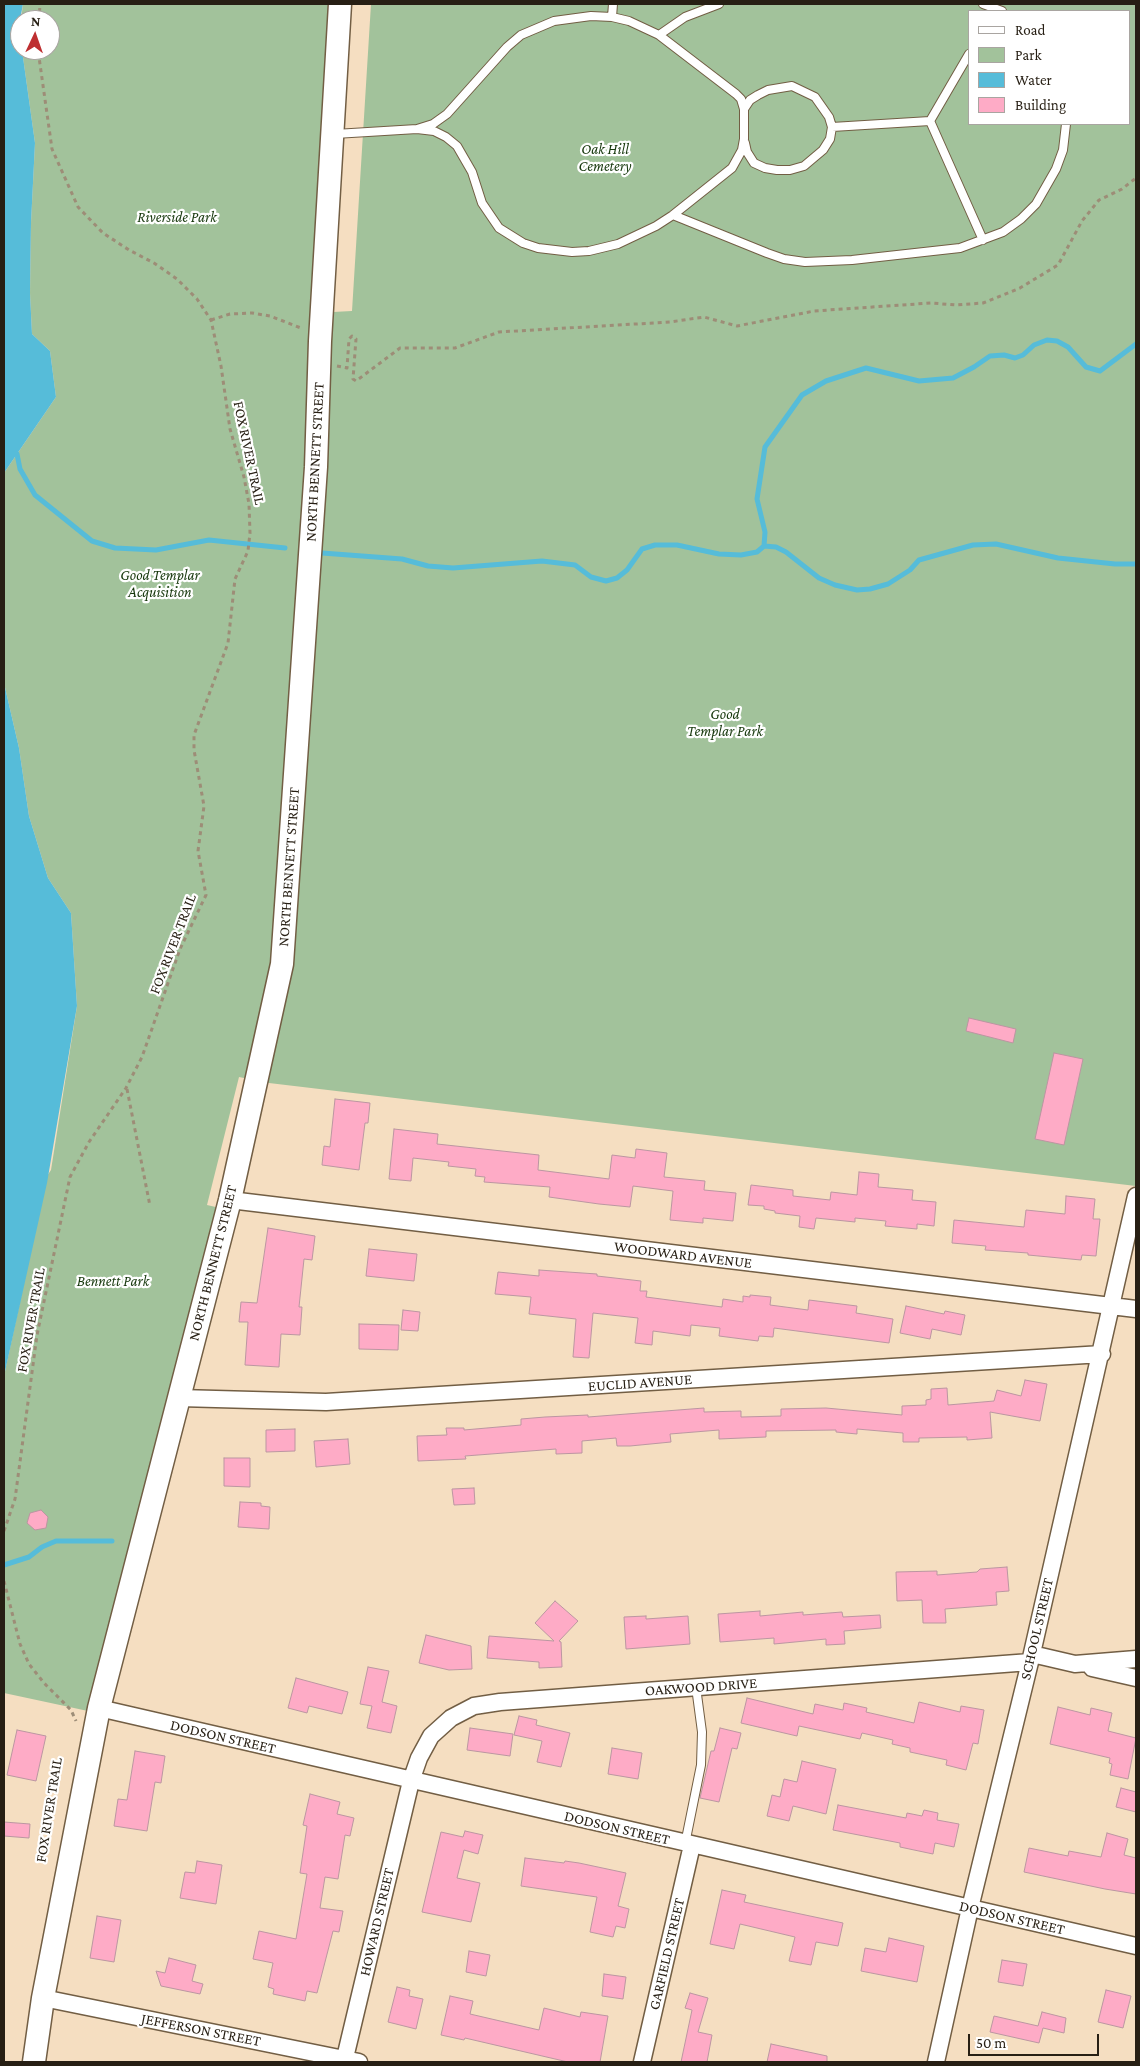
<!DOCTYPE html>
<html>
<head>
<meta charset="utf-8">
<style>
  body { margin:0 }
  #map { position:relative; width:1140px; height:2066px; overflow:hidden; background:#f5dec1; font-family:"Crimson Pro",serif }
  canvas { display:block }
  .frame { position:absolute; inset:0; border:5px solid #271f14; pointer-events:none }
  .legend { position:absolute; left:968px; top:10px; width:162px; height:115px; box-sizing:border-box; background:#fff; border:1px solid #a9a5a1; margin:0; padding:6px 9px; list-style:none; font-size:15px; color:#271f14 }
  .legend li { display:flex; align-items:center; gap:10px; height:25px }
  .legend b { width:25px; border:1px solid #a9a5a1 }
  .north { position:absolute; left:10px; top:10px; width:50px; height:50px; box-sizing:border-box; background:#fff; border:1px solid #a9a5a1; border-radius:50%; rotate:3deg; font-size:14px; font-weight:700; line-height:20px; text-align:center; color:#271f14 }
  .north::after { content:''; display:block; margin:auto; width:18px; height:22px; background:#be2f31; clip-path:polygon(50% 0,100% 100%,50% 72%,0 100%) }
  .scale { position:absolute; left:968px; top:2034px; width:131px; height:22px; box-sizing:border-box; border:2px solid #271f14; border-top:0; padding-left:6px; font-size:15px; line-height:18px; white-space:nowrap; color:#271f14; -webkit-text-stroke:4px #fff; paint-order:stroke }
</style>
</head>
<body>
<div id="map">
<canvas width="1140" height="2066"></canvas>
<div class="frame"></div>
<ul class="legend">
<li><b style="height:6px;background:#fff"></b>Road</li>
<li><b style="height:14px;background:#a2c29b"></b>Park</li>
<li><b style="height:14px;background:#56bcd9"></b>Water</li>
<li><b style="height:14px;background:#feabc6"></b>Building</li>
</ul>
<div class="north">N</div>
<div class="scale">50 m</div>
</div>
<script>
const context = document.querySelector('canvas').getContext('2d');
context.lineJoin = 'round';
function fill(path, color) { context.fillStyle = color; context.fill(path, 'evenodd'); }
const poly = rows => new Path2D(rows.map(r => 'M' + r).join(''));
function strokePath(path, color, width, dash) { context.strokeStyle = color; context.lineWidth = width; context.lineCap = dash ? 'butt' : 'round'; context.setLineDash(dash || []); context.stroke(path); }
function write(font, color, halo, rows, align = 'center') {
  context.font = font + ' "Crimson Pro",serif'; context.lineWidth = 4.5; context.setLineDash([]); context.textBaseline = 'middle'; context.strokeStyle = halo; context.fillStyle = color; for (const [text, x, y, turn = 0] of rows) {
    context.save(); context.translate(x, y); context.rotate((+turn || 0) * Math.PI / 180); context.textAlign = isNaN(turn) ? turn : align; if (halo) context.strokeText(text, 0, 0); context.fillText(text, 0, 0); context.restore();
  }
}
fill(poly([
  [23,4,334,4,333,312,352,311,371,4,1136,4,1136,1186,269,1083,239,1077,207,1205,220,1208,88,1711,4,1693,4,1376,47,1176,51,1170,77,1006,71,913,48,878,29,816,19,748,4,683,4,473,56,397,50,351,32,334,30,293,31,223,35,143,22,50,50,50,50,20,21,20],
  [969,11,1129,11,1129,124,969,124]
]), '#a2c29b');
fill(poly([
  [4,4,23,4,20,20,20,50,22,50,35,143,31,223,30,293,32,334,50,351,56,397,4,473],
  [4,683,19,748,29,816,48,878,71,913,77,1006,47,1183,4,1376]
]), '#56bcd9');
strokePath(poly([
  [4,453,17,454,20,469,35,495,92,541,115,548,156,550,209,540,285,548],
  [764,546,776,547,786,552,819,578,835,585,857,590,870,589,888,584,910,570,919,560,973,545,996,544,1058,558,1115,564,1136,564],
  [322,553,402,559,428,566,453,568,542,561,575,565,591,577,606,581,617,578,627,570,642,549,655,545,677,545,719,554,741,555,757,552,764,546,765,532,757,499,765,447,802,395,826,381,866,368,919,381,953,378,974,367,990,356,1004,355,1015,358,1023,355,1034,345,1047,340,1057,341,1068,347,1086,367,1100,371,1136,344],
  [4,1565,29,1557,42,1547,56,1541,112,1541]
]), '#56bcd9', 5);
const building = poly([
  [969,1018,1016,1029,1013,1043,966,1031,969,1018],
  [1054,1053,1083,1059,1064,1145,1035,1139,1054,1053],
  [335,1099,370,1103,368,1123,365,1123,359,1170,322,1165,324,1146,330,1147,335,1099],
  [394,1129,438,1134,437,1144,539,1155,538,1170,609,1179,612,1155,635,1158,636,1149,667,1153,664,1177,705,1181,704,1190,736,1193,733,1221,703,1218,703,1223,670,1220,673,1191,633,1186,630,1207,599,1204,549,1197,550,1187,484,1182,485,1177,475,1176,476,1169,448,1166,449,1162,413,1158,411,1181,389,1179,394,1129],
  [859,1172,879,1174,878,1187,913,1190,912,1200,936,1202,934,1226,917,1224,917,1229,885,1226,886,1221,855,1218,855,1222,816,1218,814,1229,799,1227,800,1216,775,1213,775,1211,764,1209,764,1206,748,1205,751,1185,793,1190,793,1196,830,1200,831,1192,857,1195,859,1172],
  [1066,1196,1095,1199,1093,1219,1100,1219,1096,1256,1082,1255,1081,1260,1028,1255,1028,1253,985,1250,986,1246,952,1243,954,1220,1024,1227,1026,1210,1065,1214,1066,1196],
  [268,1228,315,1236,312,1260,304,1259,299,1307,302,1307,300,1335,281,1334,279,1367,245,1365,248,1322,239,1322,241,1302,257,1303,268,1228],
  [369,1249,417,1254,414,1281,366,1276,369,1249],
  [539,1270,597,1274,597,1276,641,1281,640,1291,647,1291,646,1297,722,1307,723,1299,743,1302,743,1296,750,1297,750,1295,771,1297,770,1305,808,1310,809,1300,857,1306,856,1313,893,1319,889,1343,774,1328,773,1337,759,1336,758,1341,719,1336,720,1328,691,1325,690,1336,653,1331,652,1345,635,1343,638,1318,593,1313,589,1358,573,1357,576,1319,529,1314,531,1297,495,1294,498,1272,539,1276,539,1270],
  [906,1306,944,1314,945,1311,965,1315,961,1335,932,1329,930,1339,900,1333,906,1306],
  [403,1310,420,1312,418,1331,401,1330,403,1310],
  [359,1324,399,1325,398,1350,359,1349,359,1324],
  [1025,1380,1047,1384,1040,1421,990,1412,992,1438,967,1440,967,1437,919,1438,919,1442,903,1442,903,1433,857,1429,857,1434,836,1432,836,1430,766,1431,766,1437,719,1439,719,1430,670,1434,671,1442,630,1446,617,1446,616,1438,582,1441,582,1453,556,1454,556,1449,465,1456,466,1459,418,1461,417,1436,447,1435,446,1428,464,1428,464,1430,521,1425,521,1419,545,1417,588,1415,588,1417,704,1408,704,1412,741,1411,741,1417,781,1416,781,1409,826,1408,902,1415,902,1406,926,1405,926,1400,931,1399,931,1389,947,1388,948,1405,994,1401,997,1390,1021,1396,1025,1380],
  [295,1429,295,1451,266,1452,266,1430,295,1429],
  [348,1439,350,1464,316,1467,314,1441,348,1439],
  [224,1458,250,1458,250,1487,224,1486,224,1458],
  [474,1488,475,1504,454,1505,452,1489,474,1488],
  [240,1502,261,1503,261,1506,270,1507,269,1529,238,1527,240,1502],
  [41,1510,48,1517,46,1528,35,1530,27,1523,30,1513,41,1510],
  [1007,1567,1009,1591,996,1592,997,1605,945,1609,946,1623,923,1623,922,1600,897,1601,896,1572,937,1571,937,1575,977,1572,980,1569,1007,1567],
  [555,1601,578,1621,559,1641,561,1642,562,1667,539,1668,539,1662,487,1658,489,1636,554,1641,535,1623,555,1601],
  [760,1611,760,1616,803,1612,803,1615,842,1612,843,1617,880,1615,881,1628,844,1631,845,1644,826,1645,826,1639,774,1644,774,1638,720,1642,718,1614,760,1611],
  [646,1616,646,1619,688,1616,690,1644,626,1649,624,1617,646,1616],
  [426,1635,471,1646,472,1669,449,1670,419,1663,426,1635],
  [368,1667,389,1671,382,1702,397,1706,391,1733,367,1728,372,1706,360,1704,368,1667],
  [296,1678,348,1692,342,1714,309,1706,307,1713,288,1708,296,1678],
  [747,1698,813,1714,815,1704,843,1710,844,1703,867,1708,866,1712,914,1723,919,1702,960,1712,961,1706,984,1710,978,1744,973,1743,966,1770,946,1765,947,1760,910,1752,910,1748,892,1744,893,1740,862,1733,860,1739,799,1726,797,1736,741,1723,747,1698],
  [1058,1707,1090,1715,1091,1708,1112,1713,1108,1731,1136,1738,1128,1779,1110,1775,1112,1764,1109,1763,1110,1758,1050,1744,1058,1707],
  [519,1716,537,1720,536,1725,570,1733,561,1767,537,1762,542,1741,514,1735,519,1716],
  [470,1728,513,1734,510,1756,467,1750,470,1728],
  [720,1728,741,1733,737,1749,732,1748,719,1802,700,1798,711,1751,714,1751,720,1728],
  [17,1730,46,1736,36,1781,7,1775,17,1730],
  [612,1748,642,1753,638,1779,608,1774,612,1748],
  [135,1751,165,1756,161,1783,155,1782,147,1831,114,1826,118,1799,127,1800,135,1751],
  [802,1761,836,1769,826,1814,793,1806,789,1821,767,1816,772,1795,780,1797,784,1779,797,1782,802,1761],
  [1121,1788,1136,1792,1136,1812,1116,1807,1121,1788],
  [310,1794,340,1802,337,1814,354,1818,350,1836,345,1835,338,1879,325,1877,320,1908,343,1911,339,1932,333,1931,317,1993,307,1991,305,2001,273,1994,274,1989,268,1987,273,1963,253,1959,259,1931,296,1939,307,1874,300,1873,307,1826,303,1825,310,1794],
  [838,1805,906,1818,907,1813,922,1816,924,1810,938,1813,937,1820,959,1824,954,1847,935,1843,933,1854,900,1847,900,1843,833,1830,838,1805],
  [4,1822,30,1824,29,1838,4,1836,4,1822],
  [465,1831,483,1835,478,1854,464,1850,457,1878,480,1883,471,1922,422,1912,441,1832,463,1837,465,1831],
  [1107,1833,1128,1839,1124,1855,1136,1858,1136,1894,1105,1889,1024,1872,1029,1848,1068,1856,1069,1851,1101,1857,1107,1833],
  [525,1858,564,1863,565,1861,579,1863,626,1873,618,1906,629,1909,625,1928,616,1926,613,1937,590,1932,597,1897,521,1886,525,1858],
  [197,1861,222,1865,216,1904,180,1898,185,1872,195,1873,197,1861],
  [722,1890,746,1895,744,1902,843,1923,838,1946,816,1942,811,1965,789,1961,795,1937,740,1924,734,1949,710,1944,722,1890],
  [97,1916,121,1920,114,1962,90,1958,97,1916],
  [889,1938,924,1946,917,1982,861,1971,865,1948,886,1952,889,1938],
  [469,1951,490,1955,486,1976,466,1972,469,1951],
  [169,1958,196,1965,192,1981,203,1984,200,1994,161,1986,156,1971,165,1973,169,1958],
  [1002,1960,1027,1964,1023,1986,998,1982,1002,1960],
  [604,1974,626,1977,623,1999,602,1996,604,1974],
  [397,1987,410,1990,409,1996,423,1999,416,2029,388,2022,397,1987],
  [1106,1990,1131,1996,1123,2028,1098,2022,1106,1990],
  [690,1993,708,1998,698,2032,712,2035,707,2062,681,2062,692,2010,685,2008,690,1993],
  [450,1996,473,2001,470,2014,539,2030,544,2008,580,2017,581,2012,608,2016,600,2062,568,2062,465,2038,464,2040,441,2035,450,1996],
  [1042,2012,1066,2018,1064,2033,1043,2028,1039,2043,990,2032,994,2016,1038,2026,1042,2012],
  [771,2044,827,2056,827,2062,767,2062,771,2044]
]);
fill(building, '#feabc6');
strokePath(building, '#bb96a1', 1);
const service = poly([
  [983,4,1002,11],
  [612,17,613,4],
  [659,35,685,17,719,4],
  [744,109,750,100,758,95,768,90,792,86,815,97,829,117,832,127,830,139,823,150,804,166,790,170,777,170,765,168,754,163,747,152,745,143],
  [930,121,969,54],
  [832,127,930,121,983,240],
  [335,134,417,129,433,124,447,114,507,47,521,35,554,21,591,16,612,17,629,21,659,35,736,94,741,99,744,109,744,139,742,150,732,168,673,215,656,226,618,244,589,251,572,252,538,248,523,243,499,228,482,203,472,172,457,146,446,137,434,131,417,129],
  [673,215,767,253,784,259,805,262,852,260,960,248,1003,232,1021,219,1036,204,1056,169,1063,150,1066,124],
  [685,1844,701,1765,702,1732,696,1687]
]);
const minor = poly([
  [230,1200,1136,1309],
  [179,1398,326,1402,1102,1354],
  [1032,1654,1075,1664,1136,1659],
  [1092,1668,1136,1678],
  [99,1708,1136,1946],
  [43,1998,359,2062],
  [344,2062,411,1781,419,1758,431,1736,451,1718,474,1706,500,1702,1030,1662],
  [642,2062,692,1845],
  [936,2062,970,1908,1030,1662,1136,1196]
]);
const secondary = poly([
  [34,2062,43,1998,99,1708,230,1200,282,964,316,467,320,341,340,4]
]);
strokePath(service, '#725e44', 10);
strokePath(minor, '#725e44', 19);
strokePath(secondary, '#725e44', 25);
strokePath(poly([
  [39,20,40,4],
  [211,320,230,314,252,313,270,316,301,328],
  [337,366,347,368,349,339,352,336,356,339,353,379,356,381,400,348,455,348,499,332,670,322,704,317,737,326,814,311,931,303,956,305,983,303,1020,288,1058,265,1082,221,1099,200,1122,189,1136,178],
  [127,1089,150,1206],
  [4,1531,15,1499,37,1335,70,1177,89,1142,126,1088,142,1057,180,949,206,895,198,851,204,806,194,750,194,735,228,643,235,579,248,551,250,533,249,504,244,477,230,429,221,366,211,320,197,299,177,279,154,263,129,250,103,233,78,207,52,149,38,50],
  [4,1581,20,1644,29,1664,44,1683,71,1710,76,1721]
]), '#9d8d77', 3, [4, 4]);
strokePath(service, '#fff', 8);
strokePath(minor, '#fff', 16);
strokePath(secondary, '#fff', 22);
write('italic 15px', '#17380d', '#fff', [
  ["Oak Hill",605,149],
  ["Cemetery",605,166],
  ["Riverside Park",177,217],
  ["Good Templar",160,575],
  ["Acquisition",160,592],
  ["Good",725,714],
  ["Templar Park",725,731],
  ["Bennett Park",113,1281]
]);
write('15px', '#271f14', '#fff', [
  ["FOX RIVER TRAIL",249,453,78],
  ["NORTH BENNETT STREET",315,462,-87],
  ["NORTH BENNETT STREET",289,867,-86],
  ["FOX RIVER TRAIL",173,944,-69],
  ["WOODWARD AVENUE",683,1255,7],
  ["NORTH BENNETT STREET",213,1263,-76],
  ["FOX RIVER TRAIL",31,1320,-80],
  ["EUCLID AVENUE",640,1383,-4],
  ["SCHOOL STREET",1037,1629,-77],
  ["OAKWOOD DRIVE",701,1687,-4],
  ["DODSON STREET",223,1737,13],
  ["FOX RIVER TRAIL",49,1810,-81],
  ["DODSON STREET",617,1828,13],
  ["DODSON STREET",1012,1918,13],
  ["HOWARD STREET",377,1922,-77],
  ["GARFIELD STREET",667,1954,-77],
  ["JEFFERSON STREET",201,2030,11]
]);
</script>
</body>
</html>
